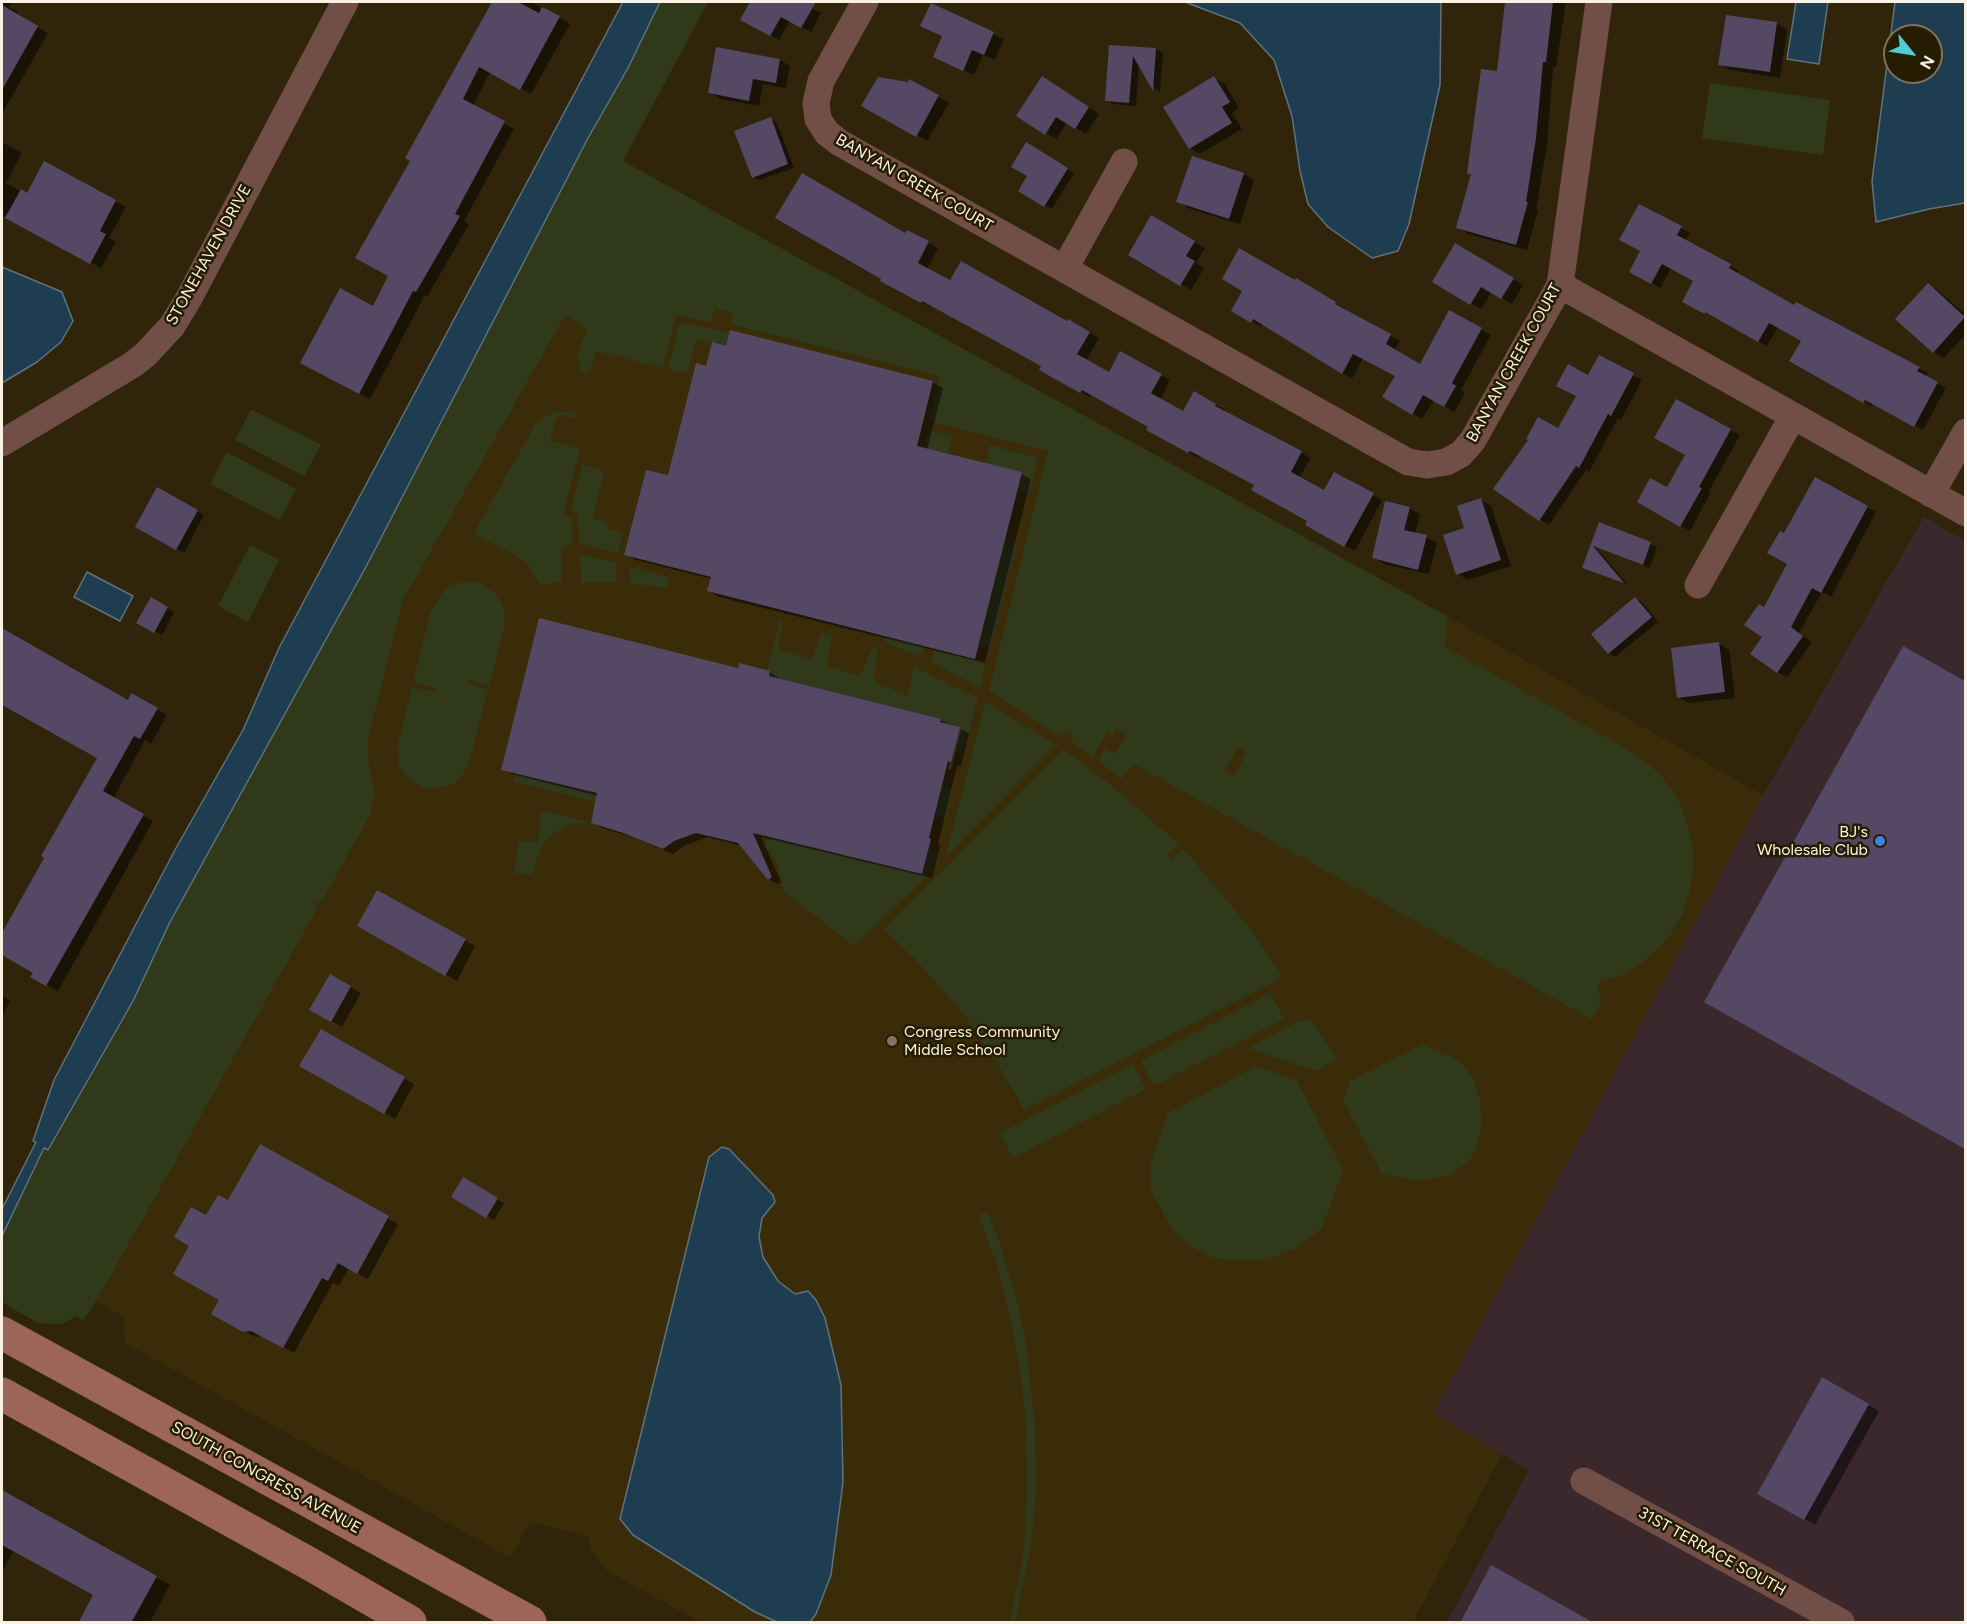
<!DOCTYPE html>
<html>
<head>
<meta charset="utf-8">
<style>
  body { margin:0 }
  #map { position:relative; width:1967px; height:1624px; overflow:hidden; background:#30250b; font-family:Figtree,sans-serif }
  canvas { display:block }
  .frame { position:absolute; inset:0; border:3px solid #f9f2e2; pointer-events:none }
  .north { position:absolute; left:1883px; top:24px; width:60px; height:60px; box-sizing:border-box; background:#261c02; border:2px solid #7a725c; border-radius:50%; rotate:120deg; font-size:16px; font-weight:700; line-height:24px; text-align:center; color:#f9f2e2 }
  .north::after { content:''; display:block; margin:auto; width:21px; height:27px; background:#51ccd2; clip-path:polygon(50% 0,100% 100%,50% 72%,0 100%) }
</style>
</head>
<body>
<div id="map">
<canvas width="1967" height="1624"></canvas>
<div class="frame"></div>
<div class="north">N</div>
</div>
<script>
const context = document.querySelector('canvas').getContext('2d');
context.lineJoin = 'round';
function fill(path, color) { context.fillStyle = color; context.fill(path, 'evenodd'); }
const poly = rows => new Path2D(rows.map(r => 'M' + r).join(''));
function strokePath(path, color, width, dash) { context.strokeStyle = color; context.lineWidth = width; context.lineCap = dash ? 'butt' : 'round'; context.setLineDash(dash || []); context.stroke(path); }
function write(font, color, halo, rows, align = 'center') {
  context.font = font + ' Figtree,sans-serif'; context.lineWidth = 5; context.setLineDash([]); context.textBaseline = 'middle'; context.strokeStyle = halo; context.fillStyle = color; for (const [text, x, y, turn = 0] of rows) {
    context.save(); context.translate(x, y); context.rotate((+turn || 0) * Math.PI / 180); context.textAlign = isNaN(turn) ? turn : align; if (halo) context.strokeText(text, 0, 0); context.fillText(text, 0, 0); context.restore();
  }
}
fill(poly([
  [1924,517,1965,541,1965,1622,1447,1622,1529,1470,1433,1413,1763,795]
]), '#3b282d');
fill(poly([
  [623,161,1447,616,1763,795,1433,1413,1502,1454,1413,1622,700,1622,607,1571,592,1552,588,1537,530,1522,511,1558,125,1343,123,1316,31,1269]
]), '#3a2c09');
fill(poly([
  [660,2,708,2,623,161,1447,616,1445,647,1629,750,1648,764,1662,777,1675,794,1684,814,1693,847,1693,869,1690,891,1683,913,1671,934,1656,951,1640,964,1620,976,1598,983,1598,992,1602,1001,1591,1019,1134,764,1121,779,1099,761,1105,748,1115,754,1126,734,1116,729,1112,735,1107,732,1093,758,1070,741,1075,736,1069,731,1062,737,989,691,1048,451,929,421,940,376,730,324,733,313,715,308,711,322,676,315,663,368,596,351,589,372,584,374,580,369,578,355,582,341,588,330,569,317,564,317,403,600,368,738,368,760,375,793,370,815,321,903,317,902,315,905,318,907,152,1203,147,1205,149,1208,93,1306,83,1320,77,1316,61,1324,38,1323,2,1302,2,1236,45,1148,48,1149,133,1001,170,922,367,565,587,140,628,68],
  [1238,747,1247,752,1234,776,1225,771],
  [1710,83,1830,100,1823,155,1702,138],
  [680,322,726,332,730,330,726,346,696,339,687,374,668,369],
  [251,409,321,445,304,476,235,440],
  [559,411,573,413,576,416,572,418,560,415,556,419,550,441,580,449,564,513,572,519,573,542,561,551,562,582,540,585,528,564,509,552,476,535,476,529,535,425,544,417],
  [929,430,952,436,948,453,924,448],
  [990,445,1038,458,1029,494,1017,491,986,463],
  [227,452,296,489,280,520,210,484],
  [582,465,604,471,593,518,608,522,607,529,623,533,618,553,579,543,578,515,571,510],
  [1005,539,1017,542,990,648,979,645],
  [250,545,279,560,248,622,218,606],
  [580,554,616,563,616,583,581,583],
  [630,567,668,577,667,588,630,583],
  [469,581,479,583,495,593,503,606,505,624,489,686,468,680,467,683,488,690,469,764,460,778,453,784,436,789,427,789,409,780,404,773,399,765,397,748,412,687,435,692,436,688,413,682,430,614,444,590,451,585],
  [780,619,783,620,778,650,811,659,822,633,832,636,827,666,860,676,872,648,878,650,874,681,907,696,914,667,978,698,962,754,954,752,960,726,940,722,941,719,769,676,770,671,767,670],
  [886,636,925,646,920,657,885,642],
  [935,649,986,662,980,687,931,662],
  [985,702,1056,745,946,856],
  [1063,749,1106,781,1179,844,1168,854,1171,859,1184,849,1250,928,1283,977,1024,1110,1001,1069,964,1014,917,961,884,929],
  [516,771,532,777,673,812,627,813,589,800,513,782],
  [942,786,953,788,946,818,935,815],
  [541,810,589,822,565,826,553,834,543,844,536,860,533,875,514,873,518,841,538,842],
  [768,837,922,874,928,850,937,852,933,870,854,946,783,891,780,875,775,859,765,846],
  [1270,993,1284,1019,1154,1086,1141,1061],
  [1311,1019,1337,1059,1315,1071,1248,1048,1297,1022],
  [1423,1044,1460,1061,1473,1079,1480,1100,1482,1124,1476,1147,1470,1160,1451,1175,1420,1181,1382,1174,1343,1101,1350,1081],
  [1133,1064,1146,1089,1013,1158,1000,1133],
  [1257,1066,1297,1081,1343,1170,1322,1228,1295,1249,1265,1260,1239,1261,1214,1258,1192,1247,1177,1234,1164,1215,1151,1190,1150,1164,1168,1113],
  [986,1212,989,1215,999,1240,1019,1309,1027,1351,1035,1426,1036,1494,1031,1546,1015,1622,1010,1622,1024,1551,1027,1493,1026,1423,1022,1384,1012,1325,997,1265,980,1219,980,1215]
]), '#31391b');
const water = poly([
  [623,2,660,2,628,68,587,140,367,565,170,922,133,1001,48,1150,44,1148,2,1236,2,1209,36,1142,33,1141,54,1080,176,848,243,730,279,648,623,2],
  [1088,2,1441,2,1440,85,1409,224,1398,251,1372,258,1328,227,1308,204,1300,171,1292,116,1274,60,1240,23,1185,2,1088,2],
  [1796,2,1828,2,1819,64,1787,59,1796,2],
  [1895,2,1965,2,1965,203,1929,209,1876,222,1872,181,1895,2],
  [1895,36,1931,36,1931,72,1895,72,1895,36],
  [2,267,62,292,73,321,61,342,37,362,2,383,2,267],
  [87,572,133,596,120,621,74,597,87,572],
  [722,1147,729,1149,773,1195,775,1202,762,1218,759,1237,763,1257,778,1281,795,1294,808,1291,816,1300,825,1318,841,1385,843,1482,831,1575,816,1614,810,1622,777,1622,755,1612,633,1535,620,1519,709,1157,722,1147]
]);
fill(water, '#1f3d51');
strokePath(water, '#60737c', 1.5);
fill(poly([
  [2,2,12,2,9,7,18,12,16,15,48,33,2,114],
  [493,2,534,2,533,3,570,24,531,94,490,72,473,106,514,129,464,221,469,224,427,297,425,295,370,399,312,369,373,308,390,276,412,161,407,158],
  [751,2,801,2,821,13,811,32,790,21,779,40,742,19],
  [1507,2,1566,2,1556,67,1553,67,1547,145,1536,209,1538,210,1527,250,1468,234,1458,227,1473,175,1469,173,1498,73],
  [932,5,1004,39,995,60,983,55,974,75,945,62,944,37,922,26],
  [1727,16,1777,24,1787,30,1780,78,1730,70,1720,64],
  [1110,47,1156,49,1163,53,1160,93,1155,89,1139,64,1136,106,1113,104,1106,101],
  [718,49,780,60,790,66,786,88,763,84,759,106,720,99,709,92],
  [1214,78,1225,84,1239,108,1232,113,1242,129,1200,154,1190,148],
  [910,81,949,103,927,141,863,106,909,84],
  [1053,84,1099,114,1086,134,1067,123,1056,139,1046,133],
  [771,119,777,123,794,168,759,180,753,177],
  [2,142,22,153,6,183,28,195,45,163,126,207,109,238,116,242,101,268,2,215],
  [1026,144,1074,173,1052,209,1020,190,1029,175],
  [1193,158,1244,174,1254,180,1240,224,1188,208,1178,201],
  [1640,206,1690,233,1685,241,1739,271,1737,275,1794,307,1852,331,1928,373,1925,377,1946,388,1923,430,1874,404,1872,406,1791,361,1803,341,1778,327,1767,346,1684,301,1695,281,1671,268,1660,288,1631,272,1642,251],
  [1152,217,1205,248,1196,263,1204,268,1191,290,1130,254],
  [908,232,938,248,927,269,951,282,1067,323,1069,321,1099,338,1086,361,1109,374,1121,353,1170,380,1160,400,1183,413,1194,393,1225,410,1224,412,1311,458,1299,478,1324,492,1335,474,1382,500,1355,551,1307,524,1309,521,1255,485,1200,455,1198,458,1148,429,1150,427,1092,394,1090,397,1041,369,1043,366,932,306,931,307,891,286],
  [1456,245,1523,285,1512,304,1492,292,1481,309,1434,281],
  [1297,280,1345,309,1344,310,1400,341,1395,350,1420,366,1450,312,1491,335,1461,390,1465,393,1454,412,1434,400,1422,419,1384,396,1397,376,1363,358,1352,379,1263,324,1262,327,1233,311],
  [1928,285,1939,291,1966,315,1966,334,1944,358,1933,352],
  [1600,357,1642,380,1621,420,1618,418,1589,472,1586,470,1549,525,1539,519,1559,430],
  [707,368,932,382,943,388,927,450,1021,474,1031,479,985,663,719,597,709,591,712,579,636,560,626,554,669,477],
  [1676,401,1740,435,1708,493,1710,494,1690,531,1639,502,1668,490,1687,454],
  [1815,479,1876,512,1831,597,1822,592,1799,633,1812,642,1787,677,1777,672,1764,637,1764,609,1789,564,1785,535],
  [158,489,204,515,184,553,137,527],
  [1481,500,1491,506,1511,566,1468,580,1458,574],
  [1409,508,1420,514,1415,534,1426,537,1437,543,1429,574,1384,564,1373,557],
  [1600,524,1657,547,1650,568,1596,547,1627,584,1584,567],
  [151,599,174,612,162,635,138,623],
  [1635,599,1642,602,1658,622,1615,657,1609,653],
  [2,630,128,702,132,695,167,715,151,744,145,740,113,799,153,821,58,991,33,977,35,972,2,953,2,936,46,858,99,758,2,704],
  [1718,643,1729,650,1735,698,1688,703,1678,697],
  [1904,648,1966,683,1966,1147,1706,1001],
  [740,665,770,672,779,678,779,680,940,720,960,728,958,728,948,769,951,770,961,729,969,733,961,766,957,766,938,844,940,846,932,878,761,837,781,882,778,884,769,879,742,846,707,837,684,846,673,854,635,838,602,828,593,822,598,796,512,774,503,769,739,670],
  [378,892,475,946,457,981,359,926],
  [330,976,361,993,342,1027,311,1009],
  [2,996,10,1001,2,1017],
  [321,1031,414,1084,395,1119,301,1066],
  [260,1146,398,1224,368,1279,349,1268,339,1286,333,1283,294,1353,263,1336,255,1337,213,1314,221,1299,206,1218,229,1202],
  [464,1179,504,1203,494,1220,453,1196],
  [1823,1379,1879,1411,1815,1525,1759,1493],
  [2,1492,170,1585,150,1622,79,1622,94,1595,14,1550,2,1572]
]), '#0007');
fill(poly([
  [492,2,518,2,539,13,542,7,560,16,520,90,479,67,463,99,505,121,455,214,460,216,416,292,413,291,359,394,300,363,340,288,373,306,388,276,355,258,410,161,405,158],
  [750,2,816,2,801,28,781,17,770,36,740,20],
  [1505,2,1553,2,1546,62,1543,62,1536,138,1526,202,1528,202,1516,245,1456,228,1471,174,1467,174,1481,69,1497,71],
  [931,3,994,32,984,55,972,50,963,71,933,57,942,36,920,26],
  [2,5,38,26,2,90],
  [1726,15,1777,22,1770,72,1718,65],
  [1109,45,1156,48,1153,91,1133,56,1129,103,1105,101],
  [716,47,780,59,776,83,753,79,749,101,708,93],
  [1042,76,1089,107,1075,129,1056,117,1045,135,1016,116],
  [1214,76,1230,102,1222,107,1232,123,1189,149,1163,107],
  [878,77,908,82,909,79,939,95,916,137,861,106],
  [771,117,788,164,752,178,734,131],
  [1026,142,1068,168,1044,207,1018,191,1027,176,1011,167],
  [1192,156,1244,173,1229,219,1176,202],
  [44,161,116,200,100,231,106,234,90,264,5,218,21,189,27,193],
  [802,173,905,233,907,230,929,241,918,263,950,280,961,261,1067,321,1068,319,1090,332,1077,354,1109,372,1120,351,1162,374,1151,393,1183,411,1194,391,1216,404,1215,406,1302,451,1291,472,1324,490,1334,472,1374,493,1344,547,1305,525,1307,521,1251,490,1254,485,1190,451,1188,453,1146,430,1148,427,1082,390,1080,393,1039,370,1041,366,922,301,921,303,880,281,881,279,775,218],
  [1639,204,1682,226,1677,235,1731,264,1729,268,1794,305,1796,302,1920,367,1917,371,1938,382,1914,427,1865,400,1863,403,1789,361,1801,341,1769,323,1758,342,1705,312,1705,314,1682,302,1693,281,1662,264,1651,284,1629,272,1640,251,1619,240],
  [1151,215,1195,241,1186,256,1195,261,1180,286,1128,255],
  [1455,243,1514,278,1501,299,1481,287,1470,305,1432,282],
  [1239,248,1295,280,1296,278,1336,302,1335,304,1391,334,1386,344,1420,364,1449,310,1482,328,1452,383,1456,386,1444,407,1423,395,1412,415,1382,397,1395,376,1353,354,1342,374,1253,319,1251,323,1231,311,1242,291,1222,279],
  [1928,283,1965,317,1933,353,1895,319],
  [730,330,933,381,917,446,1022,472,975,659,707,591,711,577,624,555,646,470,668,475,696,363,706,366,712,342,726,346],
  [1599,355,1634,373,1611,416,1608,414,1579,468,1576,466,1539,521,1493,489,1528,440,1526,439,1538,417,1558,428,1576,396,1556,386,1568,364,1588,375],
  [1676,399,1731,429,1699,487,1702,488,1680,527,1637,502,1650,478,1667,487,1685,455,1654,438],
  [1815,477,1868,506,1821,593,1812,588,1791,627,1803,636,1777,673,1750,654,1762,637,1744,625,1759,604,1764,607,1787,564,1767,553,1780,531,1784,533],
  [157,487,198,510,176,550,135,527],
  [1481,498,1501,560,1456,575,1443,535,1464,528,1457,506],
  [1385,501,1410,507,1404,530,1427,535,1418,570,1372,558],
  [1599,522,1651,542,1643,565,1593,546,1624,583,1582,568],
  [151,597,168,607,154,633,136,623],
  [1635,597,1652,617,1608,654,1591,634],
  [539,618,738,668,739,663,770,671,769,676,941,719,940,722,960,727,951,762,948,761,929,838,931,839,922,874,753,833,772,877,768,880,738,843,696,833,674,841,663,849,623,833,591,823,597,793,501,770],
  [2,628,128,700,131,693,158,708,140,739,134,736,103,791,144,814,46,986,30,977,33,973,2,955,2,933,44,858,41,856,97,758,2,705],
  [1719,642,1725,692,1677,698,1671,648],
  [1903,646,1965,681,1965,1149,1704,1002],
  [377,890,466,939,445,976,357,926],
  [330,974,351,986,331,1022,309,1010],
  [321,1029,405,1077,384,1114,299,1066],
  [260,1144,389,1216,357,1274,338,1263,328,1281,322,1278,283,1348,251,1331,243,1332,211,1314,219,1300,173,1274,189,1246,174,1237,191,1207,206,1215,218,1195,228,1200],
  [463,1177,498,1198,486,1218,451,1197],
  [1822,1377,1869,1404,1804,1520,1757,1494],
  [2,1490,157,1576,131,1623,78,1623,93,1595,2,1545],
  [1491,1565,1594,1623,1460,1623]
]), '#544865');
strokePath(poly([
  [865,2,821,81,816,103,818,119,827,133,840,143,1408,462,1427,465,1446,462,1461,454,1473,440,1560,285,1599,2],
  [1065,268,1124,162],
  [1560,285,1966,513],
  [2,443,132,365,145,355,172,326,189,298,345,2],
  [1931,494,1966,432],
  [1698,585,1793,416],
  [1584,1481,1841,1622]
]), '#724f46', 27);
strokePath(poly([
  [2,1333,530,1622],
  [2,1394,310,1564,410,1622]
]), '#9c6557', 33);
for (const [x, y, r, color] of [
  [1880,841,6,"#3f7fe0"],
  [892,1041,6,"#8d6e63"]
]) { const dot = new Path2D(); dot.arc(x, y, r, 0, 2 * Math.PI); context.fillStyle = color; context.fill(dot); strokePath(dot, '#261c02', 2); }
write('16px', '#f9f2e2', '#261c02', [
  ["BANYAN CREEK COURT",914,183,30],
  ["STONEHAVEN DRIVE",209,255,-61],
  ["BANYAN CREEK COURT",1514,363,-61],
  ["SOUTH CONGRESS AVENUE",266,1478,29],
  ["31ST TERRACE SOUTH",1712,1552,29]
]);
write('16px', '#f9f2e2', '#261c02', [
  ["BJ's",1868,832],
  ["Wholesale Club",1868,850],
  ["Congress Community",904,1032,"left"],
  ["Middle School",904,1050,"left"]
], 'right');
</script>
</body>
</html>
